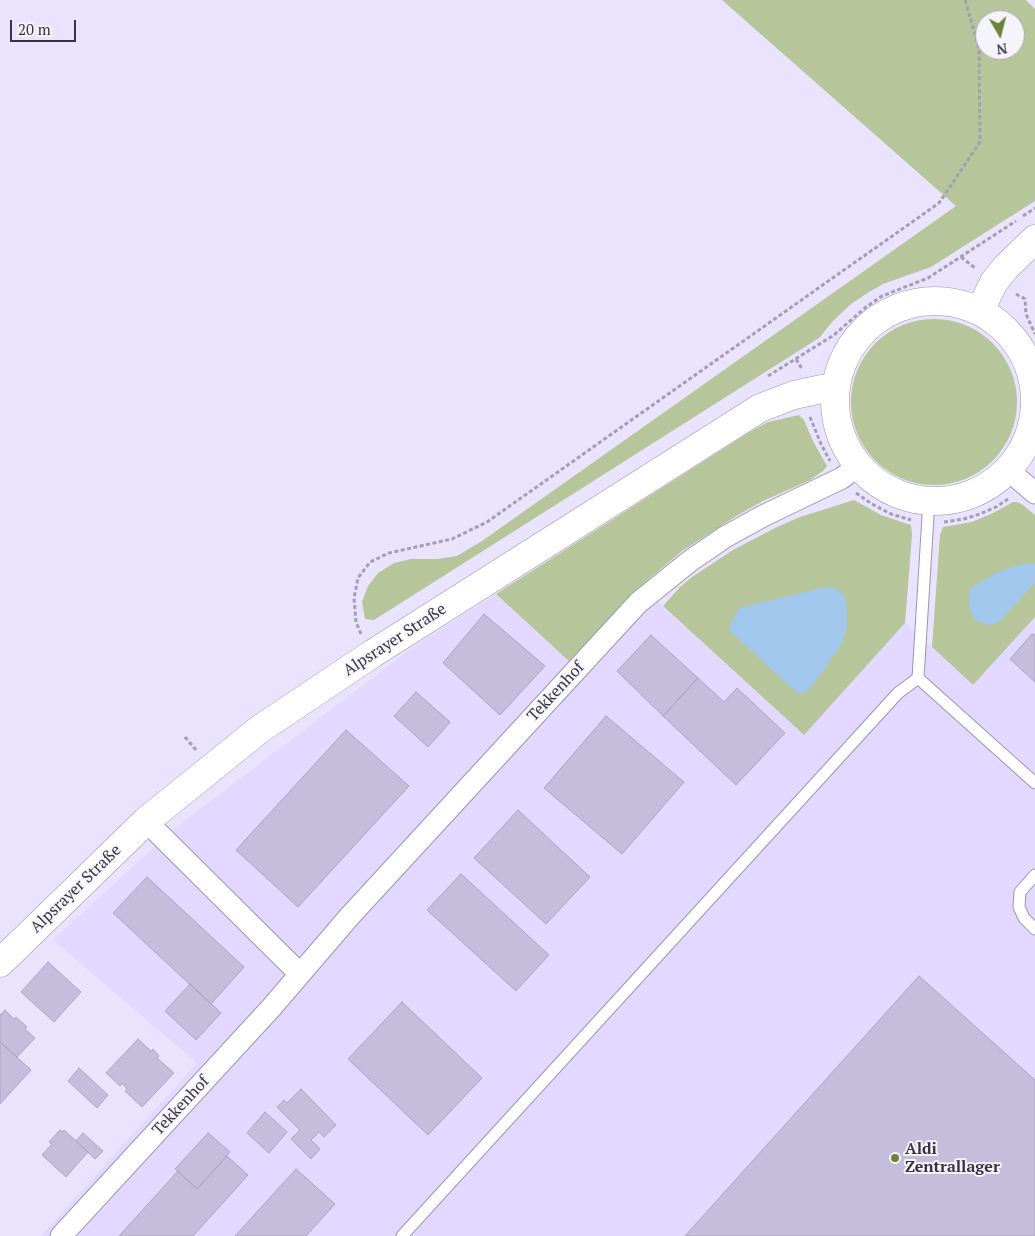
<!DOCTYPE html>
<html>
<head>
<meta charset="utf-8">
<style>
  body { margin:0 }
  #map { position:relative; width:1035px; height:1236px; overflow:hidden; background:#eae3fd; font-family:"PT Serif",serif }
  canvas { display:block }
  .north { position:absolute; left:975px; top:10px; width:50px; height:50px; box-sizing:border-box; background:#f5f4fa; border:1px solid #a9a7af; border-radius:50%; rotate:172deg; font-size:14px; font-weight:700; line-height:20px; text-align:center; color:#37333f }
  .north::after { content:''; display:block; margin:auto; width:18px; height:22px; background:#6e8334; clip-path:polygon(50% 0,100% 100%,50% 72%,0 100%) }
  .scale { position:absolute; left:10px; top:20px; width:66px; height:22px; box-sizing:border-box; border:2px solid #37333f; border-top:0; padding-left:6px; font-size:15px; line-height:18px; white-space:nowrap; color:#37333f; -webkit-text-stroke:4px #f5f4fa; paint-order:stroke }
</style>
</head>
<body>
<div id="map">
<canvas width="1035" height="1236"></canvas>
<div class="north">N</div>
<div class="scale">20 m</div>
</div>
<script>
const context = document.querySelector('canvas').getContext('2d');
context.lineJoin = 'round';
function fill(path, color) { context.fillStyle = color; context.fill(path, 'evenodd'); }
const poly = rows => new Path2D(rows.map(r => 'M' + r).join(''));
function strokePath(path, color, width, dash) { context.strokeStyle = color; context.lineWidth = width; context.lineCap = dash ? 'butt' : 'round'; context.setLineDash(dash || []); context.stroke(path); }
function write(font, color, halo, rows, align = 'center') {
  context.font = font + ' "PT Serif",serif'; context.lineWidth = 4; context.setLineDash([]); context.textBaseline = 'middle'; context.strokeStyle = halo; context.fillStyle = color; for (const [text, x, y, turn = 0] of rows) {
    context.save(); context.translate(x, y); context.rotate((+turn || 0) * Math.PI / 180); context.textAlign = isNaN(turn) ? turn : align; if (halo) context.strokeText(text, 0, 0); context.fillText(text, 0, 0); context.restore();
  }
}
fill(poly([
  [640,586,804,735,905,623,973,685,1035,617,1035,1236,41,1236,197,1063,53,940,175,828,412,648,496,594,569,660,614,610]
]), '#e3d8ff');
fill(poly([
  [722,0,1026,0,1035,9,1035,201,931,267,883,284,869,292,851,304,833,321,819,338,374,620,365,619,362,602,368,586,378,573,394,563,411,559,437,559,457,556,482,541,956,206],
  [985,20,1015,20,1015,50,985,50],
  '851 402a83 83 0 1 1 166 0a83 83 0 1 1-166 0Z',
  [799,415,804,420,813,441,827,466,823,471,810,480,763,501,738,515,682,551,631,594,569,661,496,594,748,433,768,422],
  [854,500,881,515,911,525,912,535,905,623,804,735,663,606,680,587,692,577,733,550,777,527,800,517],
  [1013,502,1017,502,1023,505,1035,515,1035,617,973,685,932,647,940,535,943,527,972,522,993,513]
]), '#b7c59a');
fill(poly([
  [1022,564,1035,564,1035,583,998,623,989,625,979,622,973,616,970,609,969,595,971,588,996,573],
  [826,587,837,589,845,597,847,610,847,627,842,643,821,674,809,689,802,694,796,692,731,632,729,628,739,608]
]), '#a1c7ec');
const building = poly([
  [484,614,545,666,500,715,443,663,484,614],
  [1032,634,1035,635,1035,682,1010,659,1032,634],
  [651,635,698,678,663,716,617,671,651,635],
  [698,678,724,702,737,688,785,733,736,785,663,716,698,678],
  [416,692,450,722,428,747,394,716,416,692],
  [606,716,684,782,622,854,544,788,606,716],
  [346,730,409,786,298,907,236,850,346,730],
  [518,810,590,877,546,924,474,858,518,810],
  [461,874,549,955,516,991,427,910,461,874],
  [147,877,244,967,211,1004,113,913,147,877],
  [48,962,81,992,54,1022,21,992,48,962],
  [919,976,1035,1080,1035,1236,685,1236,919,976],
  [190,984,221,1013,196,1040,165,1011,190,984],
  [402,1002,482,1078,428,1135,348,1059,402,1002],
  [5,1010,14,1019,16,1017,27,1027,25,1029,35,1038,17,1057,0,1042,0,1015,5,1010],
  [138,1039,151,1051,153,1049,159,1056,157,1058,174,1073,142,1107,125,1091,127,1089,122,1083,120,1086,106,1073,138,1039],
  [0,1042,31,1070,0,1104,0,1042],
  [79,1068,108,1095,97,1108,68,1081,79,1068],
  [301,1089,336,1125,324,1137,319,1132,311,1140,320,1149,311,1159,291,1139,300,1130,277,1107,284,1100,287,1103,301,1089],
  [265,1112,287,1132,269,1153,247,1133,265,1112],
  [60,1130,62,1132,64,1130,88,1152,66,1177,42,1155,52,1144,49,1142,60,1130],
  [83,1133,103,1151,95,1159,76,1141,83,1133],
  [208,1133,230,1152,197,1189,175,1169,208,1133],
  [227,1156,248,1175,193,1236,119,1236,178,1171,197,1189,227,1156],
  [296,1169,335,1204,306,1236,235,1236,296,1169]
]);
fill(building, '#c5bddc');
strokePath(building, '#ada4c3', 1);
const service = poly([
  [929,500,918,678,1035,783],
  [1035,875,1020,892,1019,907,1024,918,1035,929],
  [402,1236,898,693,918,678]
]);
const minor = poly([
  [1008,470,1035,493],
  [146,821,300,974],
  [61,1236,271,1008,349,917,638,603,690,561,725,537,763,516,842,478,859,465]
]);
const tertiary = poly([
  '835 401a100 100 0 1 1 200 0a100 100 0 1 1-200 0Z',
  [980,311,994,282,1006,267,1035,239],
  [0,963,146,821,260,729,372,654,760,408,794,395,822,389,835,389]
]);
strokePath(service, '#9d94b2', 13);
strokePath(minor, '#9d94b2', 23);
strokePath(tertiary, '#9d94b2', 29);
strokePath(poly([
  [1023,216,1035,208],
  [961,257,975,268],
  [1016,294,1025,299,1026,314,1035,334],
  [796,359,802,369],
  [768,376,834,335,866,307,882,296,928,278,1016,221],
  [810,417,821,444,830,461],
  [856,493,872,504,891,514,911,520],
  [944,522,964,519,980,514,996,507,1008,499],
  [361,634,356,622,354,598,358,578,370,562,389,553,452,539,487,522,939,203,980,142,979,48,965,0],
  [185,737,196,750]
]), '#a49eb3', 3, [4, 2.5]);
strokePath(service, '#fff', 11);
strokePath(minor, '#fff', 21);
strokePath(tertiary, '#fff', 28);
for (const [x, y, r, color] of [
  [895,1158,5,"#6e8334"]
]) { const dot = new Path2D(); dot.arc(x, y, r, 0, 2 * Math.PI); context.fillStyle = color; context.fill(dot); strokePath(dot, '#f5f4fa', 2); }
write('16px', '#37333f', '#f5f4fa', [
  ["Alpsrayer Straße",395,640,-33],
  ["Tekkenhof",556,692,-47],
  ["Alpsrayer Straße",76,889,-44],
  ["Tekkenhof",181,1106,-47]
]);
write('bold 16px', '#37333f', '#f5f4fa', [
  ["Aldi",905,1149],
  ["Zentrallager",905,1167]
], 'left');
</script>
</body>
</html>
